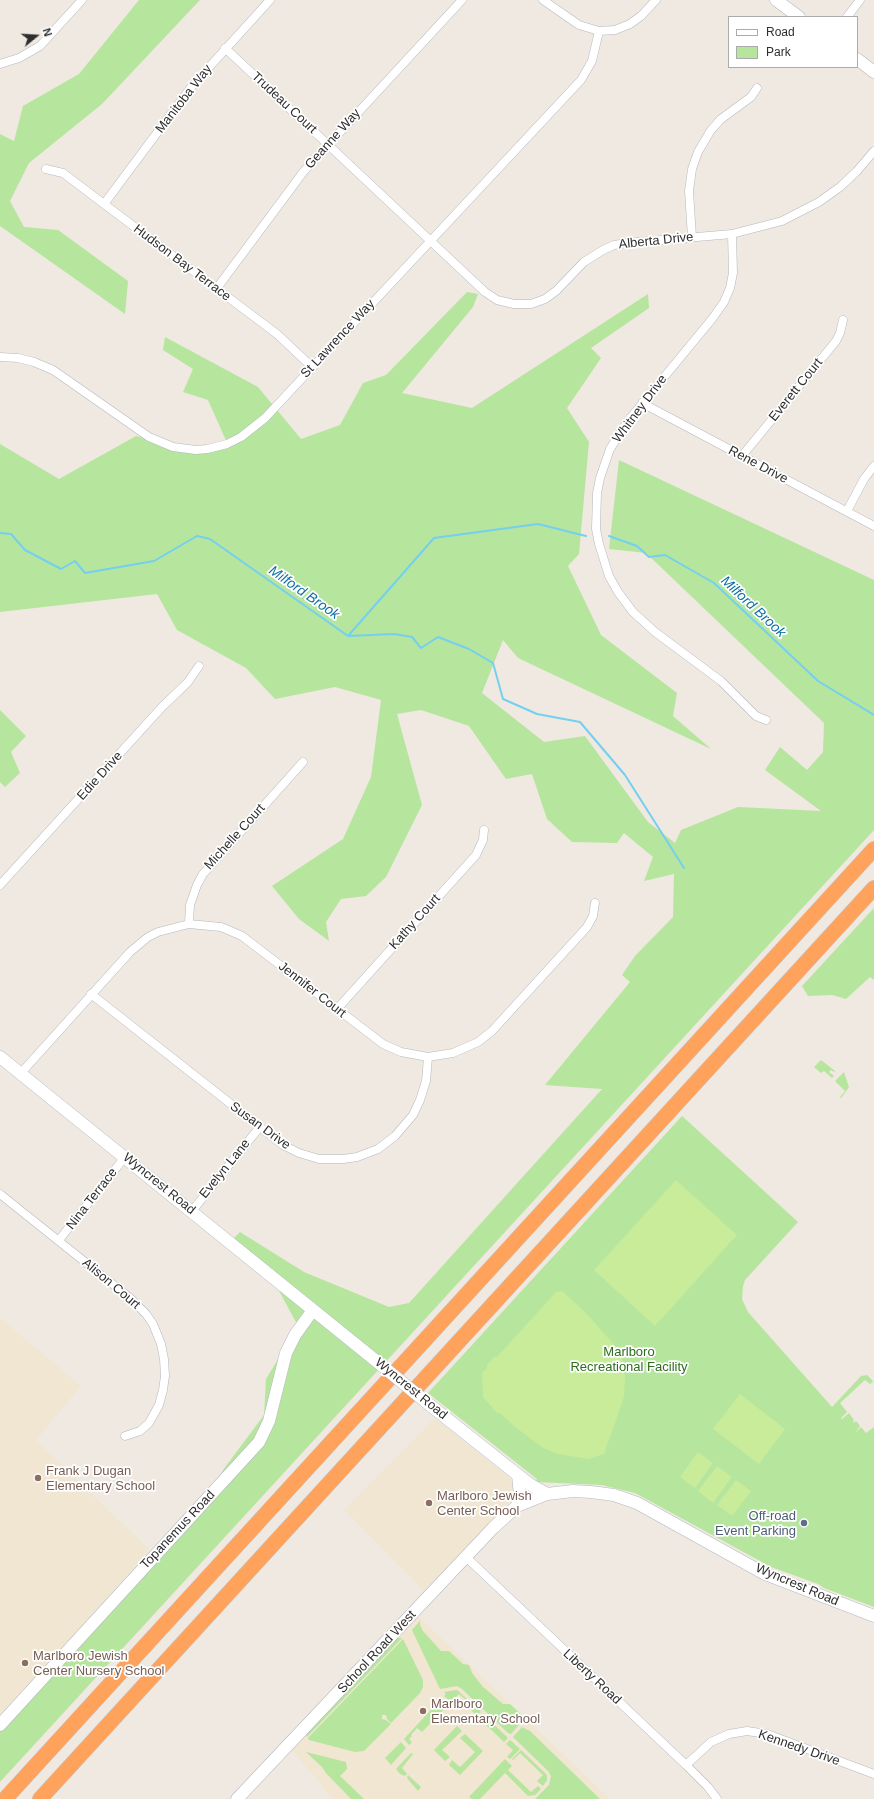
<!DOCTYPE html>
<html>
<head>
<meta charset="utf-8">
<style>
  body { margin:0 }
  #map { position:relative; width:874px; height:1799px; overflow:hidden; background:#efe9e1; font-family:Helvetica,sans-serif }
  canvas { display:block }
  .legend { position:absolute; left:728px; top:16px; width:130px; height:52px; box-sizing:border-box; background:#fff; border:1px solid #ababab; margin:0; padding:5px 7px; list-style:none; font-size:12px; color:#2e2e2e }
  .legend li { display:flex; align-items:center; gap:8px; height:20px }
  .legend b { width:20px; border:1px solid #ababab }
  .north { position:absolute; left:16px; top:16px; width:40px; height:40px; -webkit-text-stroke:3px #fff; paint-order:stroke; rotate:72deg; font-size:11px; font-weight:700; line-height:16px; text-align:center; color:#2e2e2e }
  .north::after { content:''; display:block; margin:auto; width:14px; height:18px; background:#2e2e2e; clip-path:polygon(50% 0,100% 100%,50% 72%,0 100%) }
</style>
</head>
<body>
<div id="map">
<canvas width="874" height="1799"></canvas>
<ul class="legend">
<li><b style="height:5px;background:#fff"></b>Road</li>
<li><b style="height:11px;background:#b6e59e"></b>Park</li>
</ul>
<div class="north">N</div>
</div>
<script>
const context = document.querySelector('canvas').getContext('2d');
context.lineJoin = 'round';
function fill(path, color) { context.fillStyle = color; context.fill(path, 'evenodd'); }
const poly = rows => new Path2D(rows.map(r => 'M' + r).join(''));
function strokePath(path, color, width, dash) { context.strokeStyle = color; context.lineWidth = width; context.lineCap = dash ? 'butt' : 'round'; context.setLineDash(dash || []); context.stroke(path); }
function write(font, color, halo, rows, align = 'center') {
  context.font = font + ' Helvetica,sans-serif'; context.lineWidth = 3.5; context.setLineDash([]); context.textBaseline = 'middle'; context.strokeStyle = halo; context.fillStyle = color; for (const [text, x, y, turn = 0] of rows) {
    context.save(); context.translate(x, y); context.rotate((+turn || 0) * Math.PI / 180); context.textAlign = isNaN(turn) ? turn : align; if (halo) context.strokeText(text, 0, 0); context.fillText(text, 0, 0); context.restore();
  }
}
fill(poly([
  [0,1318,81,1386,36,1440,149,1549,100,1609,0,1718],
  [435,1418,513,1481,514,1497,424,1591,344,1510],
  [418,1616,610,1799,333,1799,292,1750]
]), '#f0e6d1');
fill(poly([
  [139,0,200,0,102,104,29,163,10,201,24,227,58,230,128,281,125,314,0,226,0,134,14,141,23,106,79,74],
  [467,292,478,294,473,307,402,393,472,408,648,294,649,308,591,348,601,358,567,408,589,442,579,554,568,566,601,635,677,693,673,716,711,749,518,658,503,640,482,693,544,742,585,736,648,822,675,843,681,830,738,807,821,811,765,770,780,747,807,770,823,752,824,723,646,553,609,549,619,460,874,580,874,830,0,1782,0,1731,210,1501,223,1470,264,1415,266,1379,298,1326,270,1274,230,1242,240,1232,304,1272,389,1307,409,1303,602,1089,545,1085,630,982,622,975,635,956,673,917,674,874,644,881,653,857,624,833,617,843,572,842,547,819,532,774,506,779,469,726,421,710,397,714,422,805,386,877,366,896,341,899,326,922,329,941,299,919,272,886,343,839,371,777,381,700,335,687,275,699,246,668,177,630,157,594,0,612,0,444,59,479,136,436,196,452,228,445,208,400,183,392,193,369,163,350,165,337,258,387,301,439,340,425,363,383,386,375],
  [0,710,26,736,11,752,20,773,5,787,0,782],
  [874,908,874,980,870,977,846,999,832,995,808,996,802,986],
  [821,1060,835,1071,834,1072,831,1070,829,1072,834,1076,832,1078,824,1071,821,1073,814,1067],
  [844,1072,849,1087,841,1098,840,1097,845,1091,835,1081],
  [682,1116,798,1222,745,1280,743,1286,742,1299,748,1312,832,1407,861,1376,867,1375,872,1380,873,1382,870,1384,865,1380,840,1403,847,1412,841,1418,842,1419,849,1413,854,1420,853,1421,854,1423,856,1421,860,1426,855,1433,861,1427,866,1433,874,1427,874,1607,824,1588,818,1584,771,1567,635,1493,602,1485,536,1482,537,1479,428,1393],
  [420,1621,420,1625,423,1631,441,1651,449,1651,463,1664,469,1665,472,1673,483,1687,503,1704,510,1704,525,1718,511,1734,508,1733,462,1689,457,1686,440,1689,412,1630],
  [397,1638,402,1638,307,1737,306,1733],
  [403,1639,423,1680,423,1687,420,1693,391,1723,387,1719,386,1715,382,1715,382,1719,386,1720,391,1724,364,1751,355,1752,309,1740,308,1738],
  [457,1690,467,1699,466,1700,459,1694,451,1702,444,1696,446,1694,444,1692],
  [441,1699,448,1705,422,1732,417,1728,411,1735,412,1736,409,1739,412,1742,409,1745,404,1739],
  [468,1699,481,1712,477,1716,471,1710,474,1707,467,1701],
  [483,1714,508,1738,504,1742,479,1718],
  [457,1726,462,1731,442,1750,450,1757,445,1761,434,1750],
  [522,1727,530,1731,600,1799,535,1799,549,1785,551,1776,548,1771,513,1737],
  [465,1734,483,1751,460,1775,449,1765,452,1760,460,1767,475,1752,460,1738],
  [510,1740,520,1749,510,1759,507,1757,513,1750,506,1744],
  [401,1742,406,1748,391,1765,385,1758],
  [521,1750,547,1775,547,1780,543,1786,537,1781,543,1775,520,1753,513,1760,512,1759],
  [306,1752,346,1762,347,1769,340,1776,364,1799,351,1799,326,1773,322,1767],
  [411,1753,413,1754,402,1768,407,1774,405,1776,400,1774,396,1769],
  [505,1759,512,1766,508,1770,531,1792,538,1786,541,1789,535,1795,528,1796,505,1773,480,1799,472,1799,469,1797],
  [408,1775,421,1787,418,1791,407,1778]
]), '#b6e59e');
fill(poly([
  [676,1180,737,1235,655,1326,594,1270],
  [562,1291,586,1313,618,1349,623,1362,625,1378,624,1397,604,1454,589,1459,558,1454,543,1448,514,1426,500,1413,497,1413,483,1397,482,1373,487,1368,487,1365,494,1357,497,1357,556,1292],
  [740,1394,785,1429,759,1464,713,1429],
  [698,1452,713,1463,695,1488,680,1477],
  [717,1466,732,1477,713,1503,698,1491],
  [736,1480,751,1491,732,1516,717,1505]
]), '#c9ec9a');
strokePath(poly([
  [0,533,11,534,25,550,61,569,75,561,85,573,154,561,197,536,210,539,348,636,434,538,538,524,586,536],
  [609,536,637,546,649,557,665,555,714,583,818,681,874,715],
  [348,636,394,634,412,637,421,648,438,637,469,649,493,663,503,699,537,714,580,722,625,775,684,868]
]), '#75cff0', 2);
const street = poly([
  [543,0,579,25,599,31,615,30,630,24,641,16,656,0],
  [847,17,860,0],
  [225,48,485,292,497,300,514,304,531,304,545,299,556,291,584,262,603,250,614,245,627,243,732,234,782,221,819,202,840,187,857,171,874,151],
  [0,64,19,58,40,46,82,0],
  [46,169,63,173,104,204,277,334,312,367],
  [104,204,192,86,270,0],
  [732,234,733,273,730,288,724,302,712,319,627,422,610,449,600,478,597,493,596,529,599,544,609,576,618,592,633,612,655,632,721,681,756,716,766,720],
  [692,237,689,191,692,169,698,152,711,130,721,119,751,97,757,88],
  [217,288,304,171,462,0],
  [0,357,18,358,34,362,53,370,149,437,173,447,196,450,207,449,227,444,241,437,265,418,581,80,592,61,599,31],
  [642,403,874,526],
  [742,456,836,341,840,333,843,320],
  [847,511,864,479,874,466],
  [0,885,162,707,188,682,199,666],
  [189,924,190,905,197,885,203,874,303,762],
  [91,994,283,1145,299,1153,319,1159,343,1159,357,1157,378,1149,395,1136,413,1115,420,1100,426,1081,428,1057],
  [337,1009,476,855,483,840,484,830],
  [21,1073,130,952,148,937,158,932,189,924,221,927,242,936,383,1044,401,1052,428,1057,453,1053,478,1042,492,1031,587,927,593,916,595,903],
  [0,1194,130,1298,146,1314,153,1324,161,1344,164,1359,165,1376,163,1390,159,1405,149,1423,140,1431,125,1436],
  [192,1211,259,1128],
  [59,1240,125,1157],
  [466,1557,686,1765,708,1787,717,1799],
  [686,1765,711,1742,729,1734,747,1731,767,1734,874,1774]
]);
const secondary = poly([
  [776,0,799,17],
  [857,59,874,72],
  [0,1057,375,1360],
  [431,1406,518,1475,531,1485,547,1494,573,1491,591,1492,614,1495,637,1503,765,1574,874,1616],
  [517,1506,520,1495,518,1475],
  [0,1725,259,1442,269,1421,286,1353,295,1335,313,1310],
  [237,1799,493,1528,517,1506,547,1494]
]);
const highway = poly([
  [5,1799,874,849],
  [40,1799,874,888]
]);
strokePath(street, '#b4b7c1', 9);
strokePath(secondary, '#b4b7c1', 13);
strokePath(highway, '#c9c9c9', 16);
strokePath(street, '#fff', 8);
strokePath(secondary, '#fff', 12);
strokePath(highway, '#ffa35c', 15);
const secondaryBridge = poly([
  [375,1360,431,1406]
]);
strokePath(secondaryBridge, '#b4b7c1', 13, []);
strokePath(secondaryBridge, '#fff', 12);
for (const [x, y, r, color] of [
  [38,1478,4,"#8d6e63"],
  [429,1503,4,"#8d6e63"],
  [804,1523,4,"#5c6f8a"],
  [25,1663,4,"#8d6e63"],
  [423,1711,4,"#8d6e63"]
]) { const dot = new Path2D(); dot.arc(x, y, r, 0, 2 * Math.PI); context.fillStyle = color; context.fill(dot); strokePath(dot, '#fff', 1.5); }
write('13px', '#2e2e2e', '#fff', [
  ["Manitoba Way",184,99,-52],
  ["Trudeau Court",284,103,43],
  ["Geanne Way",333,139,-48],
  ["Alberta Drive",656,241,-6],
  ["Hudson Bay Terrace",182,263,37],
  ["St Lawrence Way",338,339,-47],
  ["Everett Court",796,390,-51],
  ["Whitney Drive",640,409,-53],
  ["Rene Drive",758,465,28],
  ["Edie Drive",100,776,-48],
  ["Michelle Court",235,837,-48],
  ["Kathy Court",415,922,-48],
  ["Jennifer Court",312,990,38],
  ["Susan Drive",260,1126,36],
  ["Evelyn Lane",225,1169,-51],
  ["Wyncrest Road",159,1184,39],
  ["Nina Terrace",92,1199,-52],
  ["Alison Court",111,1284,40],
  ["Wyncrest Road",411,1389,39],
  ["Topanemus Road",178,1530,-47],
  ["Wyncrest Road",797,1585,23],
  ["School Road West",377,1652,-47],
  ["Liberty Road",592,1677,43],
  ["Kennedy Drive",799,1748,19]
]);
write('13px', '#2c6e1b', '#fff', [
  ["Marlboro",629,1352],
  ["Recreational Facility",629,1367]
]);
write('13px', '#785e54', '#fff', [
  ["Frank J Dugan",46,1471],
  ["Elementary School",46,1486],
  ["Marlboro Jewish",437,1496],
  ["Center School",437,1511],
  ["Marlboro Jewish",33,1656],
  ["Center Nursery School",33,1671],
  ["Marlboro",431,1704],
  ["Elementary School",431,1719]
], 'left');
write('13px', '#4e5e75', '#fff', [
  ["Off-road",796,1516],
  ["Event Parking",796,1531]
], 'right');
write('italic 14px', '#0d6fa3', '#fff', [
  ["Milford Brook",304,593,35],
  ["Milford Brook",753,607,43]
]);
</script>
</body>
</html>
